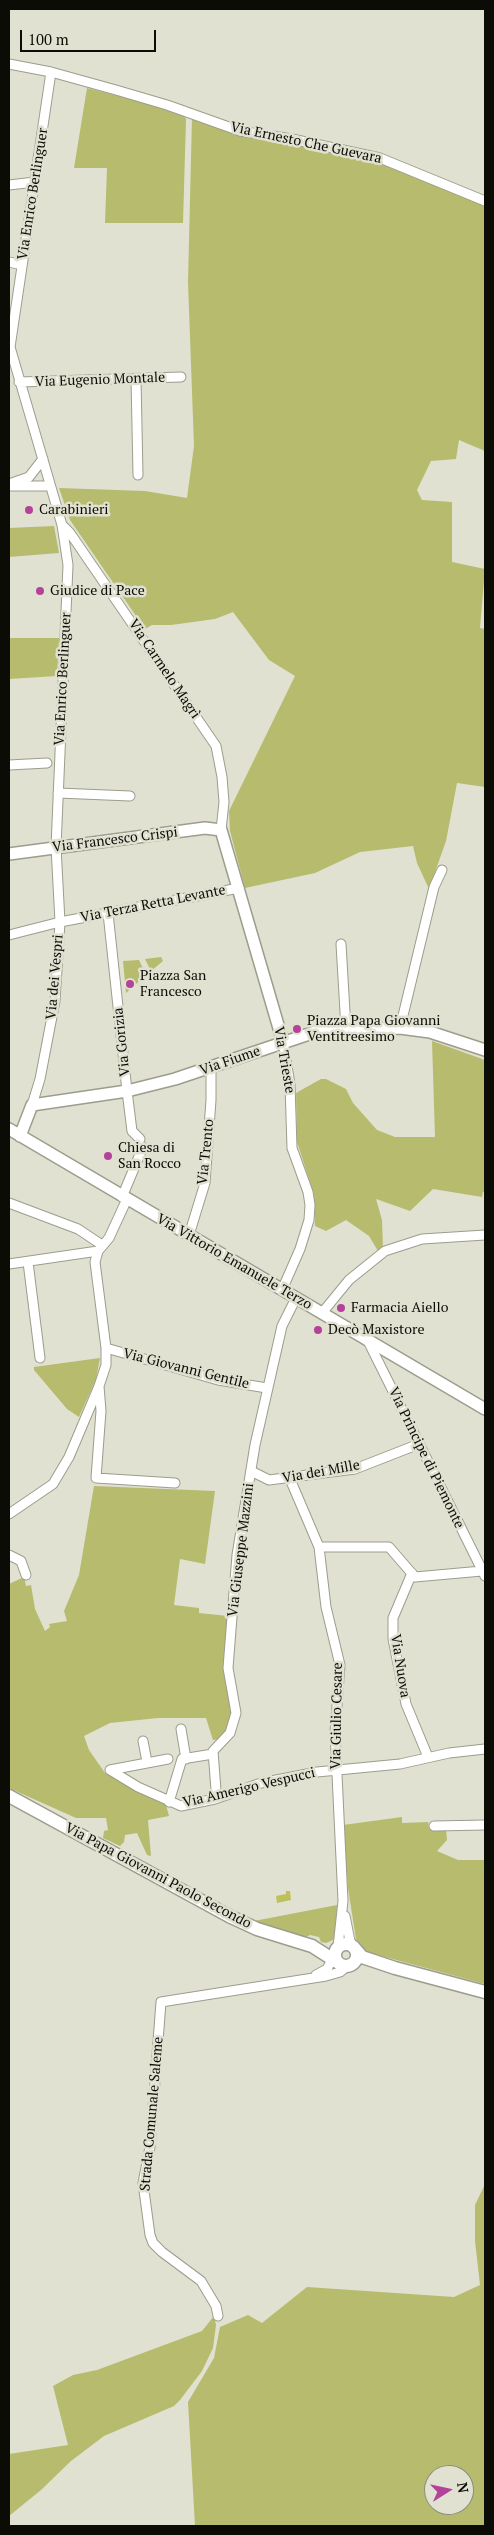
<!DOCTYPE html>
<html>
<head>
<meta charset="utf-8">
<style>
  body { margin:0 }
  #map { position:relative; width:494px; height:2535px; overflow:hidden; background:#e0e1d0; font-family:"PT Serif",serif }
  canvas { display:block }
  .frame { position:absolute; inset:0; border:10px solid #0c0c07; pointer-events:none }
  .north { position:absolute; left:424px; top:2465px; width:50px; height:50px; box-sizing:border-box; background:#e0e1d0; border:1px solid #8b8c80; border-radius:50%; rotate:80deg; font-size:14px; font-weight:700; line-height:20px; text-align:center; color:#0c0c07 }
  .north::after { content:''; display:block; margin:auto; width:18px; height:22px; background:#b4419a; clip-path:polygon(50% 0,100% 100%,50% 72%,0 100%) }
  .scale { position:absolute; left:20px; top:30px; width:136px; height:22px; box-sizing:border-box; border:2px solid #0c0c07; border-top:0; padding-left:6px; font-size:15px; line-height:18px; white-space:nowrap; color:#0c0c07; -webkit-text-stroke:4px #e0e1d0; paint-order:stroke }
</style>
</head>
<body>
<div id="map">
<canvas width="494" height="2535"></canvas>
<div class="frame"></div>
<div class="north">N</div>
<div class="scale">100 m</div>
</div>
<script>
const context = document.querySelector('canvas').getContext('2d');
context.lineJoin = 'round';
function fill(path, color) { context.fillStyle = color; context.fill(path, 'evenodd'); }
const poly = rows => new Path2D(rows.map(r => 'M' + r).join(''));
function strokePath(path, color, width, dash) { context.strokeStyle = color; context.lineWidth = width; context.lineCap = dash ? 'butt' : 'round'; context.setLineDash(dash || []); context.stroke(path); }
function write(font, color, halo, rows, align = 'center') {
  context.font = font + ' "PT Serif",serif'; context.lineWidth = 5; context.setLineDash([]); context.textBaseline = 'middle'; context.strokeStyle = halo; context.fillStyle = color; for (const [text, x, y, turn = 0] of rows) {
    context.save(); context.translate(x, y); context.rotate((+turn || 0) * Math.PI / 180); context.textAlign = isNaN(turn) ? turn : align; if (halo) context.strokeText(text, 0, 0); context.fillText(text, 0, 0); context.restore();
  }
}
fill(poly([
  [87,88,181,112,186,119,183,223,105,223,107,168,74,168],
  [192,117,239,133,379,160,485,204,485,451,459,440,456,459,431,461,417,490,422,500,452,502,452,562,485,569,480,628,485,629,485,787,457,783,446,841,429,889,417,863,413,846,360,852,315,873,245,888,230,831,229,811,295,676,269,660,233,612,215,619,171,625,152,625,145,629,70,520,59,488,145,491,187,498,194,446,188,282],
  [54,526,59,553,9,557,9,528],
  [9,638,59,638,57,676,9,679],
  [161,957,163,961,151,971,145,959],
  [139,960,146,975,126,993,123,961],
  [432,1041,485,1060,485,1192,483,1192,482,1197,433,1189,410,1211,376,1199,382,1220,383,1248,378,1251,369,1236,346,1220,326,1231,315,1226,314,1194,297,1142,296,1093,321,1079,326,1079,346,1089,353,1103,377,1130,395,1137,435,1137],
  [100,1358,96,1379,79,1417,67,1409,34,1370,34,1367],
  [94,1486,215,1491,205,1564,180,1559,174,1605,199,1608,199,1613,228,1616,226,1668,232,1706,232,1725,222,1739,213,1740,206,1718,158,1718,110,1723,84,1736,89,1750,105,1773,166,1805,169,1816,148,1820,151,1856,147,1855,137,1833,125,1835,124,1842,120,1846,103,1838,104,1831,108,1830,106,1818,76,1818,9,1788,9,1584,24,1577,26,1586,31,1585,35,1609,45,1631,50,1627,49,1624,67,1621,64,1611,79,1575],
  [402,1817,402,1823,428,1822,429,1829,446,1829,447,1840,437,1851,458,1860,485,1860,485,1984,367,1952,356,1939,348,1888,343,1825],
  [337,1905,336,1933,333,1940,326,1943,321,1942,319,1937,310,1935,304,1938,254,1921],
  [485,2184,485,2526,195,2526,188,2402,214,2358,220,2327,248,2315,262,2323,307,2287,454,2297,480,2285,475,2241,475,2205],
  [434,2475,464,2475,464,2505,434,2505],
  [214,2316,216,2325,213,2348,202,2371,180,2400,174,2406,104,2436,71,2461,41,2490,9,2516,9,2454,68,2445,53,2386,73,2375,97,2370,202,2331]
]), '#b7bb6e');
fill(poly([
  [286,1891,290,1891,291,1900,277,1903,276,1896,286,1894]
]), '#bec15b');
const minor = poly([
  [9,64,51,72,116,90,167,105,240,131,292,139,380,158,485,201],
  [9,185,35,182],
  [9,262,22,265],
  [136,379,138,475],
  [19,382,181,377],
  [9,484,29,477,43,459],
  [9,486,50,486],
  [62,525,70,533,216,746,222,777,224,802,221,830],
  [9,765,47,763],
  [58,793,130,796],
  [108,913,127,1091,132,1131,140,1139],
  [9,935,60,922,239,888],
  [341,944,346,1029],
  [400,1028,434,887,442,870],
  [32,1105,40,1079,55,1001,60,922,56,847,68,565,62,525,10,347,51,72],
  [122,1197,143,1147],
  [9,1203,78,1229,102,1245],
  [189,1235,205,1183,211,1100,211,1067],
  [28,1262,40,1358],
  [9,1264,98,1251],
  [282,1290,300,1249,309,1220,310,1205,308,1192,292,1148,290,1084,283,1042],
  [322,1313,349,1280,385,1251,422,1239,485,1235],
  [368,1341,485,1576],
  [106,1348,218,1380,267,1388],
  [99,1386,101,1411,96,1478,175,1483],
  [251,1471,269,1480,355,1469,419,1444],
  [290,1479,319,1547,326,1607,340,1665,335,1732,343,1901,338,1947],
  [9,1514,53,1484,69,1457,99,1386,106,1365,106,1348,95,1262,98,1251,109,1238,127,1199],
  [319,1547,389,1547,415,1577,482,1571],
  [9,1555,21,1561,26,1575],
  [412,1573,393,1618,393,1639,406,1704,428,1757],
  [181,1729,186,1759],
  [143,1741,147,1762],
  [110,1770,138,1787,181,1806,215,1799,261,1783,317,1772,400,1764,449,1753,485,1749],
  [110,1770,168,1759],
  [215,1799,216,1790,213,1751,230,1733,236,1713,228,1668,232,1617,237,1555,255,1445,282,1326,296,1298],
  [169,1802,182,1759,213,1754],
  [434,1826,485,1825],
  [345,1916,351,1946],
  [316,1975,327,1969,335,1954],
  [218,2316,216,2306,201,2281,162,2252,153,2243,150,2235,143,2183,150,2147,161,2002,326,1976,340,1972,347,1966]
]);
const tertiary = poly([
  [9,854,205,828,221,830,283,1042],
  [9,1129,485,1409],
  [20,1136,32,1105,127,1091,175,1079,315,1032,346,1029,400,1028,430,1032,485,1050]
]);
const secondary = poly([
  [9,1796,229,1916,257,1929,312,1946,337,1962],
  '335 1955a11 11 0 1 1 22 0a11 11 0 1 1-22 0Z',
  [356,1950,362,1957,395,1968,485,1992]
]);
strokePath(minor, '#9c9d8d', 11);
strokePath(tertiary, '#9c9d8d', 14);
strokePath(secondary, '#9c9d8d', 15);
strokePath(minor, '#fff', 9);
strokePath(tertiary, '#fff', 11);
strokePath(secondary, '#fff', 12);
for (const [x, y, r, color] of [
  [29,510,5,"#b4419a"],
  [40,591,5,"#b4419a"],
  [130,984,5,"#b4419a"],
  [297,1029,5,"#b4419a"],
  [108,1156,5,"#b4419a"],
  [341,1308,5,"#b4419a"],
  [318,1330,5,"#b4419a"]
]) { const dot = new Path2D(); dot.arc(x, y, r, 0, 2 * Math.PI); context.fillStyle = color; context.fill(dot); strokePath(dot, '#e0e1d0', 2); }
write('14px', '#0c0c07', '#e0e1d0', [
  ["Via Ernesto Che Guevara",306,143,12],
  ["Via Enrico Berlinguer",33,194,-81],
  ["Via Eugenio Montale",100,380,-2],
  ["Via Carmelo Magrì",164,669,56],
  ["Via Enrico Berlinguer",63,679,-87],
  ["Via Francesco Crispi",115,840,-7],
  ["Via Terza Retta Levante",153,904,-11],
  ["Via dei Vespri",55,977,-85],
  ["Via Gorizia",122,1042,-96],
  ["Via Trieste",284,1060,80],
  ["Via Fiume",230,1061,-19],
  ["Via Trento",206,1152,-84],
  ["Via Vittorio Emanuele Terzo",234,1262,30],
  ["Via Giovanni Gentile",186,1369,14],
  ["Via Principe di Piemonte",426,1458,64],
  ["Via dei Mille",321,1472,-10],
  ["Via Giuseppe Mazzini",241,1550,-83],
  ["Via Nuova",400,1666,81],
  ["Via Giulio Cesare",337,1716,-89],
  ["Via Amerigo Vespucci",249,1788,-13],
  ["Via Papa Giovanni Paolo Secondo",158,1876,28],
  ["Strada Comunale Saleme",152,2114,-85]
]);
write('14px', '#0c0c07', '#e0e1d0', [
  ["Carabinieri",39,510],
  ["Giudice di Pace",50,591],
  ["Piazza San",140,976],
  ["Francesco",140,992],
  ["Piazza Papa Giovanni",307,1021],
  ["Ventitreesimo",307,1037],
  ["Chiesa di",118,1148],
  ["San Rocco",118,1164],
  ["Farmacia Aiello",351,1308],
  ["Decò Maxistore",328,1330]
], 'left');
</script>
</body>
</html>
